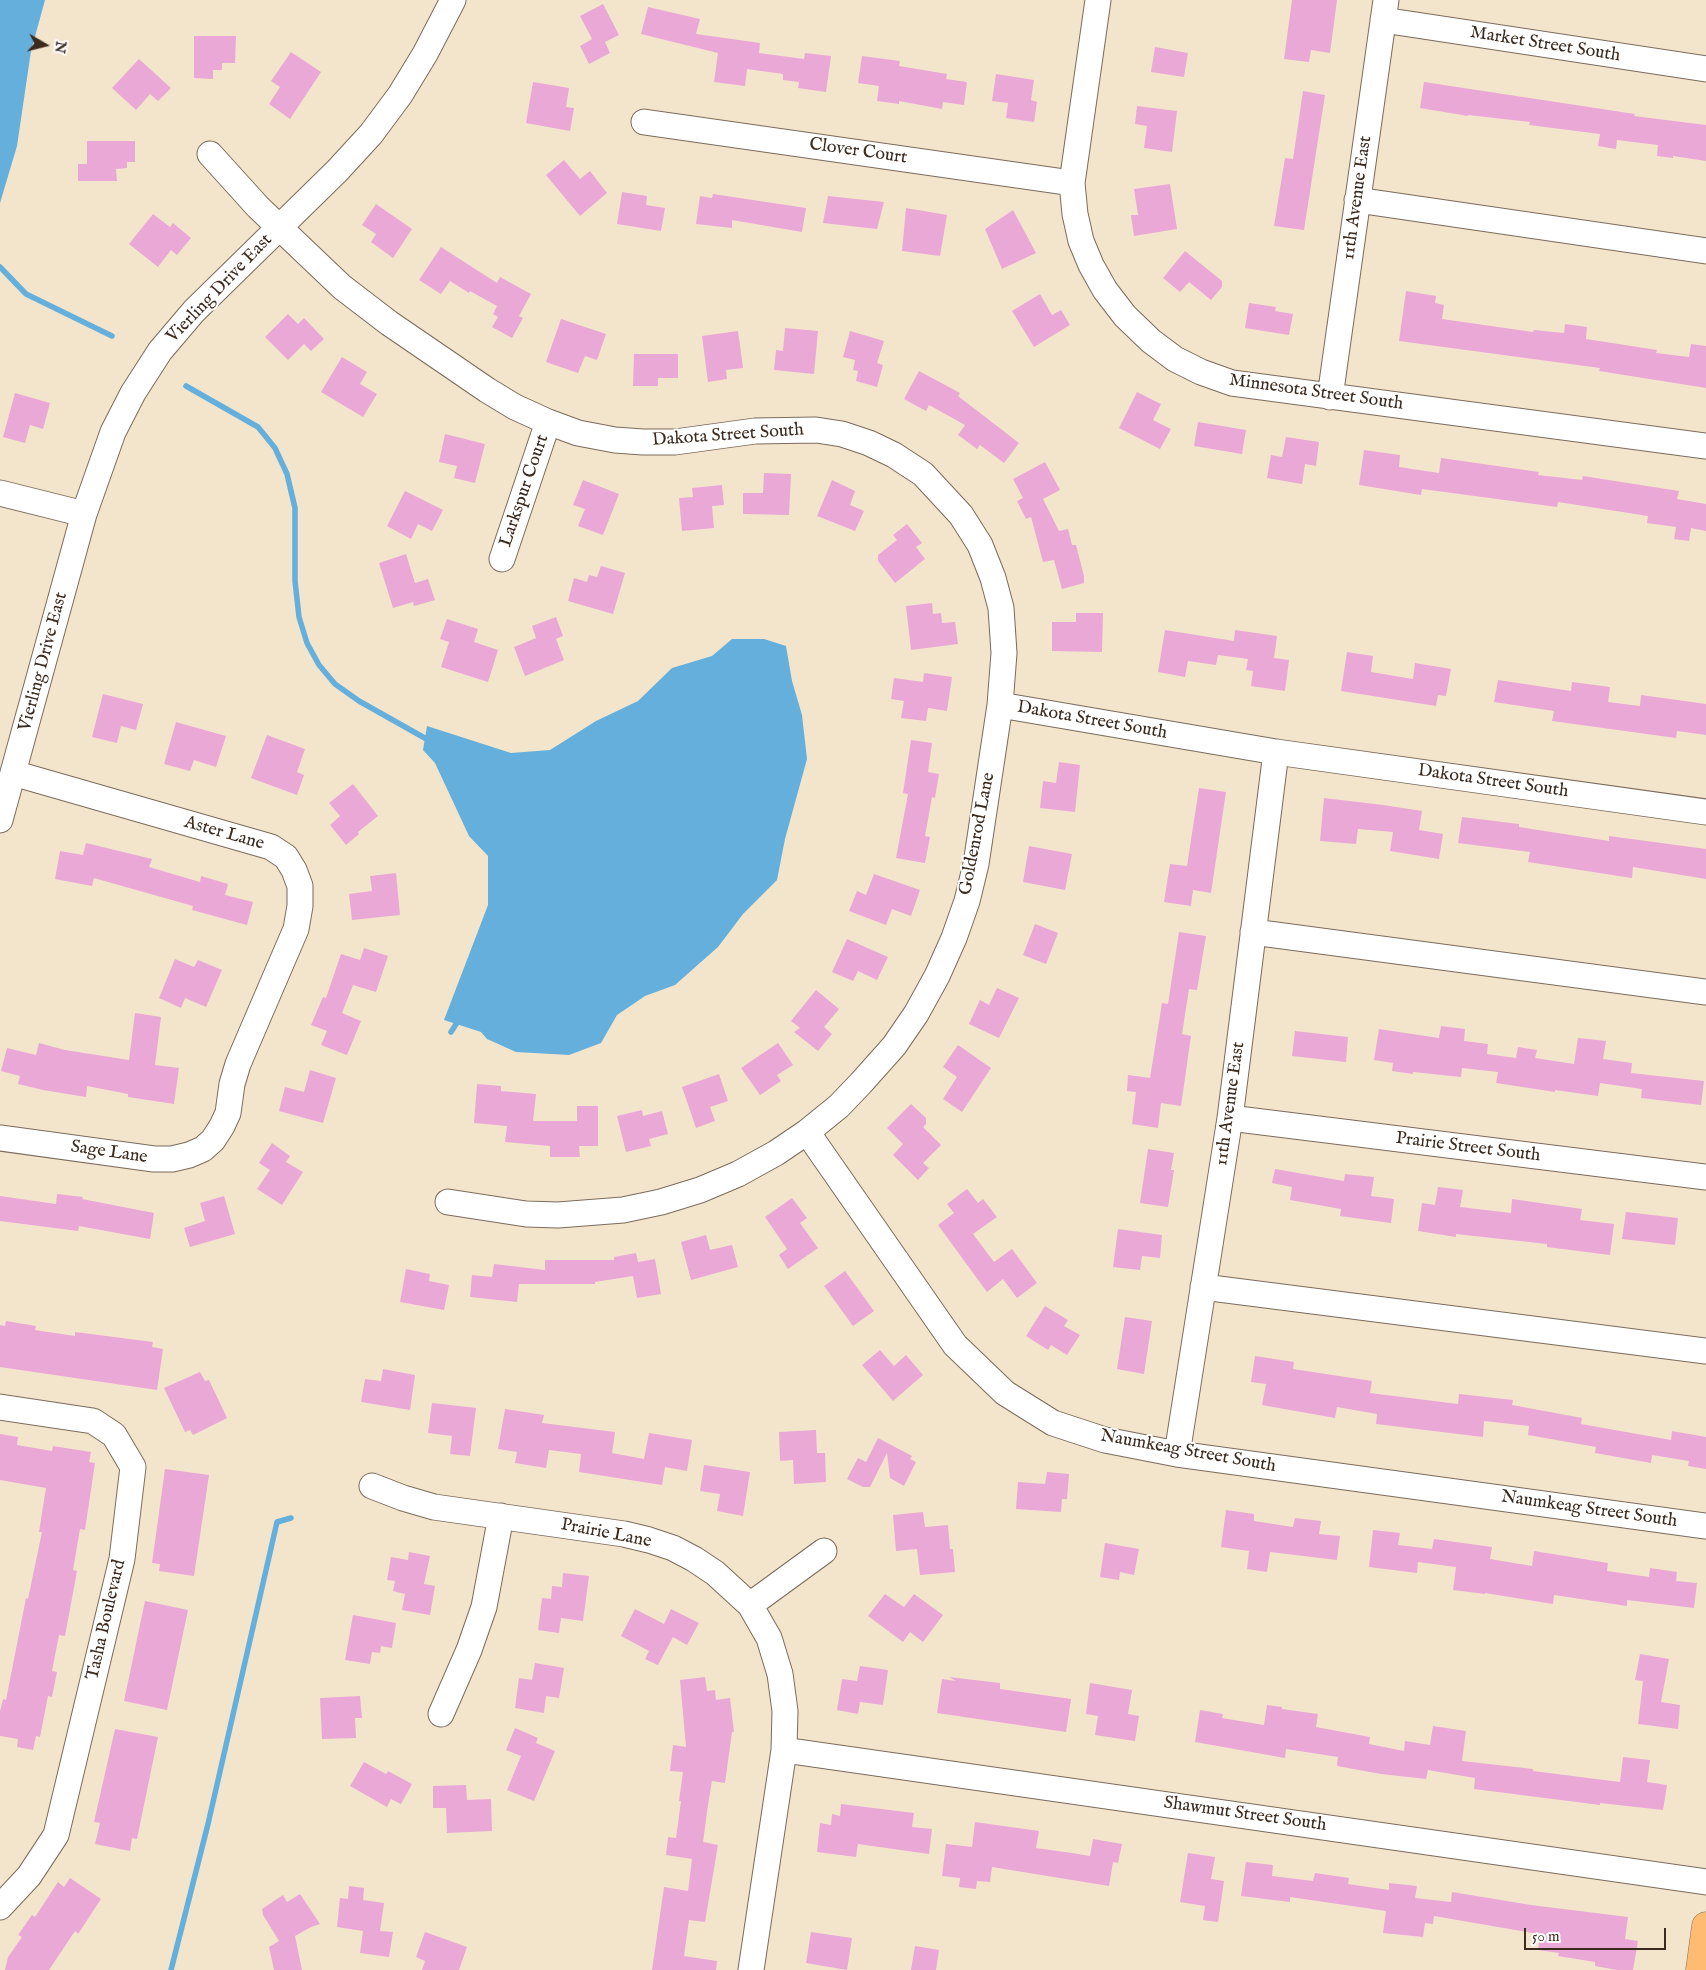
<!DOCTYPE html>
<html>
<head>
<meta charset="utf-8">
<style>
  body { margin:0 }
  #map { position:relative; width:1706px; height:1970px; overflow:hidden; background:#f3e5cc; font-family:"IM FELL English",serif }
  canvas { display:block }
  .north { position:absolute; left:20px; top:20px; width:50px; height:50px; -webkit-text-stroke:4px #fff; paint-order:stroke; rotate:98deg; font-size:14px; font-weight:700; line-height:20px; text-align:center; color:#3b2a1e }
  .north::after { content:''; display:block; margin:auto; width:18px; height:22px; background:#3b2a1e; clip-path:polygon(50% 0,100% 100%,50% 72%,0 100%) }
  .scale { position:absolute; left:1524px; top:1928px; width:142px; height:22px; box-sizing:border-box; border:2px solid #3b2a1e; border-top:0; padding-left:6px; font-size:15px; line-height:18px; white-space:nowrap; color:#3b2a1e; -webkit-text-stroke:4px #fff; paint-order:stroke }
</style>
</head>
<body>
<div id="map">
<canvas width="1706" height="1970"></canvas>
<div class="north">N</div>
<div class="scale">50 m</div>
</div>
<script>
const context = document.querySelector('canvas').getContext('2d');
context.lineJoin = 'round';
function fill(path, color) { context.fillStyle = color; context.fill(path, 'evenodd'); }
const poly = rows => new Path2D(rows.map(r => 'M' + r).join(''));
function strokePath(path, color, width, dash) { context.strokeStyle = color; context.lineWidth = width; context.lineCap = dash ? 'butt' : 'round'; context.setLineDash(dash || []); context.stroke(path); }
function write(font, color, halo, rows, align = 'center') {
  context.font = font + ' "IM FELL English",serif'; context.lineWidth = 4; context.setLineDash([]); context.textBaseline = 'middle'; context.strokeStyle = halo; context.fillStyle = color; for (const [text, x, y, turn = 0] of rows) {
    context.save(); context.translate(x, y); context.rotate((+turn || 0) * Math.PI / 180); context.textAlign = isNaN(turn) ? turn : align; if (halo) context.strokeText(text, 0, 0); context.fillText(text, 0, 0); context.restore();
  }
}
fill(poly([
  [0,0,45,0,31,51,17,146,0,203],
  [732,639,764,639,786,646,792,681,802,715,807,759,785,839,777,880,743,914,718,947,675,985,645,996,617,1015,601,1043,569,1055,516,1052,487,1039,481,1032,444,1020,488,905,488,856,469,836,435,763,423,750,427,726,511,753,550,750,596,721,638,701,672,668,712,656]
]), '#64afdc');
strokePath(poly([
  [0,267,26,294,112,336],
  [186,386,258,427,275,448,287,474,295,508,295,581,299,617,307,643,319,665,335,684,359,701,430,741],
  [451,1032,460,1018],
  [171,1970,208,1824,277,1522,291,1518]
]), '#64afdc', 5.5);
fill(poly([
  [1292,0,1337,0,1330,53,1311,50,1309,62,1284,59],
  [603,4,619,35,605,42,610,53,589,64,580,46,592,39,580,16],
  [648,7,700,19,696,34,760,43,759,53,804,59,805,53,831,56,826,92,798,88,799,82,783,80,783,74,747,69,745,86,714,82,718,53,641,34],
  [194,36,236,36,235,63,222,63,222,70,213,70,213,79,194,78],
  [1155,47,1188,53,1184,77,1151,72],
  [291,52,321,72,290,119,269,104,280,87,271,81],
  [862,56,900,61,899,66,947,74,946,79,967,82,964,105,943,102,942,109,899,101,899,104,877,101,879,86,858,83],
  [139,59,171,88,158,101,150,94,136,110,112,88],
  [996,74,1034,80,1031,100,1037,102,1034,122,1006,118,1008,103,992,101],
  [533,82,569,88,566,107,574,108,570,131,526,123],
  [1424,82,1635,114,1634,116,1706,125,1706,161,1673,156,1673,158,1657,156,1658,145,1617,140,1616,149,1598,146,1600,134,1529,125,1530,122,1468,115,1468,116,1420,108],
  [1303,91,1325,95,1304,230,1274,226,1285,158,1293,159],
  [1137,106,1177,111,1172,152,1144,148,1147,126,1135,124],
  [87,141,135,141,135,162,127,162,127,168,116,169,117,181,78,181,78,164,87,164],
  [564,160,580,179,590,171,607,193,580,216,546,175],
  [1170,184,1177,229,1134,236,1131,215,1138,215,1134,189],
  [622,192,647,196,646,205,665,208,661,231,617,224],
  [713,194,806,208,802,232,732,220,732,228,696,224,700,196,712,198],
  [828,196,884,202,877,229,823,223],
  [376,204,412,229,393,258,371,242,376,234,362,225],
  [906,208,947,215,940,256,902,251],
  [1013,210,1036,253,1002,269,985,229],
  [153,214,170,227,173,223,191,238,177,255,171,250,158,267,129,244],
  [441,247,497,283,500,277,531,294,519,316,523,318,512,338,492,327,498,317,493,314,497,306,470,291,469,293,450,281,441,294,419,280],
  [1185,251,1222,281,1222,287,1211,300,1189,282,1180,292,1163,278],
  [1406,291,1436,296,1435,303,1444,305,1442,319,1533,332,1534,330,1564,333,1565,324,1587,327,1586,339,1657,350,1656,353,1689,357,1691,344,1706,346,1706,388,1599,371,1600,368,1399,341],
  [1040,294,1052,315,1061,310,1070,325,1034,347,1012,311],
  [1249,303,1276,307,1275,311,1293,314,1289,335,1245,328],
  [288,314,298,324,304,318,324,339,311,351,304,344,288,360,265,337],
  [561,319,606,334,597,360,585,356,578,373,546,362],
  [785,328,818,331,814,374,774,370,776,350,783,351],
  [738,331,743,368,726,370,727,379,708,382,702,336],
  [850,331,884,341,877,363,883,365,877,387,856,381,858,371,853,370,855,360,843,357],
  [634,354,678,354,678,378,658,378,658,386,633,386],
  [342,357,367,372,360,384,377,394,363,417,321,392],
  [919,371,960,393,958,396,1019,443,1004,463,980,445,977,449,958,435,965,425,929,405,926,411,904,399],
  [1137,392,1161,404,1153,420,1171,429,1160,449,1119,428],
  [15,393,50,403,43,429,30,425,25,443,3,437],
  [1198,422,1246,430,1242,454,1194,446],
  [445,434,485,444,475,483,454,478,457,466,439,462],
  [1286,437,1319,442,1316,466,1305,464,1302,484,1267,478,1271,455,1282,457],
  [1364,450,1400,455,1399,467,1439,473,1441,458,1539,472,1538,475,1582,480,1583,476,1679,491,1677,499,1706,504,1706,531,1691,528,1689,541,1674,539,1676,527,1647,523,1648,516,1558,502,1557,507,1422,489,1421,495,1359,485],
  [1045,462,1060,490,1043,499,1059,531,1068,529,1072,545,1076,545,1084,576,1084,583,1062,589,1054,560,1043,562,1031,517,1026,519,1017,501,1023,498,1013,479],
  [764,473,791,474,789,515,743,514,743,493,763,493],
  [583,480,619,494,603,535,578,526,585,509,573,505],
  [832,480,855,491,850,505,864,511,855,531,817,516],
  [722,485,724,505,712,506,714,528,682,531,679,498,693,497,692,488],
  [405,491,443,510,432,531,418,524,411,539,387,526],
  [907,524,922,543,916,547,925,559,895,583,878,561,878,555,897,540,893,535],
  [406,554,415,583,428,579,435,600,414,606,413,602,393,608,379,563],
  [601,566,625,573,613,614,568,601,574,578,587,582,589,575,597,577],
  [932,603,933,614,941,613,942,623,955,622,958,644,911,650,906,606],
  [1076,613,1103,613,1102,652,1052,651,1052,622,1076,622],
  [556,617,563,636,556,639,564,660,525,676,514,647,536,638,532,626],
  [447,619,478,629,474,642,498,650,488,682,441,667,449,642,440,639],
  [1165,630,1234,641,1235,630,1277,636,1274,658,1289,660,1285,691,1251,686,1253,671,1246,670,1248,659,1218,655,1216,665,1188,661,1185,677,1158,672],
  [1347,652,1373,656,1371,672,1413,679,1415,663,1451,669,1446,696,1438,695,1436,706,1341,691],
  [924,673,952,677,947,711,928,708,926,721,901,718,904,701,891,699,894,678,923,682],
  [1498,680,1571,691,1572,682,1610,687,1608,702,1640,706,1641,695,1706,704,1706,735,1677,731,1676,738,1552,721,1554,711,1494,702],
  [103,694,143,704,136,730,121,726,117,743,92,737],
  [176,722,226,736,216,767,194,760,190,771,164,764],
  [267,735,305,749,297,772,304,775,297,795,251,778],
  [911,740,932,743,928,772,939,774,935,798,932,797,925,836,930,837,925,863,896,858,908,794,903,793],
  [1059,762,1080,765,1075,812,1040,808,1043,781,1056,783],
  [353,784,378,816,358,832,359,834,346,845,330,825,340,816,329,803],
  [1199,788,1226,792,1211,893,1193,890,1191,906,1164,902,1170,864,1187,866],
  [1324,798,1383,805,1422,811,1419,830,1443,834,1439,859,1390,851,1393,832,1358,829,1356,844,1320,841],
  [1462,817,1519,824,1519,827,1609,841,1609,836,1706,849,1706,879,1633,867,1632,878,1528,862,1530,852,1458,843],
  [86,843,152,859,149,867,200,882,201,876,228,884,225,895,253,902,247,925,192,910,193,906,94,878,92,886,55,879,60,851,83,855],
  [1029,846,1072,854,1065,890,1023,882],
  [396,873,400,915,352,920,349,894,372,891,370,876],
  [874,874,920,890,911,916,892,909,886,925,849,911,857,891,866,895],
  [1035,924,1058,933,1046,964,1023,955],
  [1179,932,1206,936,1197,990,1189,989,1182,1034,1191,1036,1181,1106,1161,1103,1158,1128,1132,1124,1136,1092,1127,1091,1128,1075,1150,1078,1162,1003,1168,1004],
  [847,939,888,957,877,980,858,971,853,981,832,972],
  [364,948,388,956,376,992,353,985,342,1013,361,1021,347,1055,321,1045,327,1031,311,1025,323,997,326,998,341,954,360,960],
  [175,959,194,967,198,960,222,970,206,1007,185,998,181,1008,159,998],
  [997,988,1019,998,999,1038,969,1024,980,1000,989,1005],
  [816,990,839,1009,824,1027,832,1034,818,1051,794,1032,800,1028,791,1021],
  [135,1013,161,1017,155,1065,179,1068,174,1104,128,1097,128,1094,87,1086,86,1097,43,1090,18,1084,20,1076,1,1071,7,1048,36,1055,39,1043,65,1050,129,1060],
  [1441,1026,1465,1029,1464,1041,1488,1044,1487,1054,1516,1058,1518,1047,1537,1050,1535,1058,1574,1064,1578,1038,1606,1041,1603,1059,1632,1063,1631,1073,1704,1081,1701,1105,1641,1098,1642,1089,1600,1083,1598,1096,1555,1090,1555,1092,1496,1083,1498,1072,1462,1068,1461,1077,1413,1072,1413,1074,1392,1071,1393,1063,1374,1060,1379,1029,1439,1038],
  [1295,1031,1348,1037,1346,1062,1292,1056],
  [778,1043,793,1065,777,1075,781,1081,760,1095,741,1068],
  [958,1045,991,1068,962,1112,943,1099,957,1077,943,1067],
  [310,1070,336,1078,323,1123,279,1111,285,1087,304,1092],
  [719,1074,728,1101,710,1107,715,1121,696,1128,682,1087],
  [477,1084,501,1086,501,1091,536,1094,533,1121,577,1121,577,1106,598,1106,598,1146,579,1146,580,1157,550,1157,550,1146,505,1142,507,1126,474,1123],
  [911,1104,926,1118,926,1124,923,1127,941,1145,923,1163,929,1168,918,1180,893,1155,903,1144,887,1128],
  [642,1110,643,1116,662,1111,668,1134,649,1139,651,1146,626,1152,617,1116],
  [272,1143,290,1156,286,1162,303,1172,282,1205,257,1189,270,1170,259,1163],
  [1148,1149,1174,1153,1171,1170,1174,1170,1168,1207,1140,1203],
  [1275,1169,1344,1181,1345,1174,1374,1177,1371,1196,1394,1199,1391,1223,1340,1216,1341,1209,1290,1200,1292,1187,1272,1183],
  [1438,1187,1463,1190,1460,1207,1511,1213,1512,1199,1582,1209,1580,1220,1614,1224,1610,1255,1547,1247,1547,1244,1456,1234,1456,1237,1418,1231,1422,1203,1435,1205],
  [967,1189,978,1203,983,1199,997,1217,973,1234,994,1262,1012,1249,1037,1283,1017,1298,1003,1279,987,1292,938,1225,954,1213,947,1204],
  [57,1194,83,1197,82,1199,154,1213,150,1239,79,1226,78,1231,0,1221,0,1196,56,1204],
  [224,1196,235,1234,190,1247,184,1228,205,1221,200,1203],
  [792,1198,807,1218,800,1223,818,1248,788,1269,779,1255,787,1249,765,1217],
  [1626,1212,1678,1218,1675,1245,1622,1239],
  [1118,1229,1162,1235,1160,1258,1142,1256,1140,1270,1113,1267],
  [706,1235,710,1250,732,1245,738,1267,691,1280,681,1242],
  [636,1253,638,1262,655,1259,661,1294,637,1298,633,1276,595,1282,595,1284,519,1284,517,1302,470,1297,472,1275,492,1277,494,1264,545,1270,545,1260,614,1260,614,1257],
  [406,1269,430,1274,429,1281,449,1285,444,1310,400,1302],
  [845,1271,874,1311,853,1326,824,1286],
  [1045,1306,1068,1320,1064,1326,1080,1335,1067,1355,1051,1345,1048,1350,1026,1336],
  [1125,1317,1152,1321,1144,1374,1117,1369],
  [6,1321,36,1326,35,1330,75,1336,75,1332,153,1342,152,1347,163,1349,157,1390,0,1367,0,1325,5,1326],
  [880,1350,894,1366,906,1355,923,1375,893,1401,862,1365],
  [1255,1356,1294,1362,1293,1369,1372,1381,1370,1393,1458,1404,1459,1394,1513,1400,1512,1405,1582,1418,1581,1424,1671,1440,1672,1431,1706,1437,1706,1469,1688,1466,1689,1461,1652,1455,1651,1463,1595,1453,1596,1447,1528,1435,1529,1426,1484,1421,1483,1437,1376,1424,1377,1414,1337,1407,1335,1418,1262,1405,1266,1384,1251,1382],
  [383,1369,415,1375,410,1410,361,1402,365,1379,381,1381],
  [200,1372,205,1381,209,1380,227,1418,193,1435,190,1430,185,1432,164,1388],
  [432,1403,476,1408,470,1456,450,1454,452,1436,428,1433],
  [505,1409,544,1415,542,1423,615,1432,612,1453,644,1459,649,1433,692,1440,687,1471,665,1467,662,1485,579,1472,581,1454,549,1450,546,1468,515,1463,517,1452,498,1449],
  [816,1430,817,1453,825,1453,826,1482,794,1484,793,1460,780,1461,779,1432],
  [0,1434,18,1437,17,1445,52,1451,53,1446,91,1452,89,1462,95,1463,85,1530,80,1529,73,1570,77,1571,65,1636,59,1635,52,1671,57,1672,52,1697,48,1696,40,1737,36,1736,33,1750,17,1747,18,1739,0,1736,0,1711,3,1699,6,1700,26,1598,28,1599,42,1532,39,1532,46,1488,0,1480],
  [878,1438,912,1456,910,1459,916,1462,904,1486,890,1478,887,1453,870,1487,863,1487,847,1479,858,1458,866,1462],
  [704,1465,750,1472,743,1516,717,1511,720,1494,700,1491],
  [165,1469,209,1475,194,1576,159,1571,160,1564,152,1563],
  [1047,1472,1069,1474,1067,1499,1062,1499,1061,1512,1016,1509,1018,1482,1045,1484],
  [1226,1510,1254,1514,1254,1521,1293,1527,1295,1518,1321,1521,1319,1534,1340,1536,1337,1560,1270,1552,1267,1572,1247,1569,1249,1551,1221,1547],
  [923,1512,925,1527,948,1525,950,1549,953,1549,955,1572,920,1575,917,1549,896,1551,893,1515],
  [1373,1530,1400,1533,1398,1545,1432,1549,1434,1539,1492,1547,1490,1559,1532,1566,1534,1551,1608,1563,1607,1571,1649,1577,1650,1568,1677,1572,1676,1581,1697,1583,1694,1608,1627,1600,1627,1606,1554,1595,1553,1604,1485,1593,1485,1594,1453,1590,1456,1567,1418,1562,1417,1573,1369,1567],
  [1105,1543,1139,1549,1134,1575,1120,1572,1119,1580,1100,1577],
  [409,1552,430,1556,424,1584,435,1586,430,1615,402,1610,405,1594,393,1591,395,1581,387,1580,391,1557,408,1560],
  [563,1573,589,1576,583,1621,561,1618,559,1633,538,1630,542,1598,551,1599,552,1586,562,1587],
  [885,1594,904,1607,914,1594,943,1615,923,1642,910,1632,903,1642,868,1616],
  [145,1601,188,1610,167,1710,124,1701],
  [635,1609,664,1624,671,1609,699,1623,687,1645,673,1637,658,1665,645,1659,649,1651,621,1636],
  [353,1615,396,1623,392,1648,381,1646,380,1653,372,1652,370,1664,345,1660],
  [1640,1654,1669,1659,1661,1702,1680,1705,1678,1729,1638,1724,1643,1681,1635,1680],
  [535,1663,564,1668,559,1698,546,1696,544,1713,515,1708,519,1678,532,1680],
  [860,1666,888,1670,883,1705,860,1702,858,1714,837,1710,842,1679,857,1681],
  [705,1677,707,1691,715,1690,716,1700,730,1698,734,1732,732,1732,725,1783,712,1781,708,1805,703,1842,718,1845,705,1922,689,1920,684,1956,717,1961,716,1970,652,1970,664,1887,688,1891,692,1859,666,1855,668,1837,676,1838,681,1801,679,1801,683,1772,670,1771,673,1745,686,1747,680,1680],
  [949,1677,1000,1683,1000,1689,1071,1699,1066,1732,937,1713,942,1679,956,1681],
  [1090,1683,1132,1690,1128,1714,1139,1716,1135,1741,1095,1735,1098,1716,1086,1714],
  [360,1696,362,1718,355,1718,356,1738,322,1739,320,1698],
  [1267,1705,1282,1707,1282,1709,1318,1714,1316,1727,1370,1737,1369,1744,1404,1751,1405,1741,1430,1745,1433,1726,1466,1731,1462,1761,1533,1769,1533,1771,1620,1782,1623,1757,1650,1760,1647,1782,1667,1785,1663,1810,1600,1803,1600,1805,1474,1789,1475,1778,1428,1770,1426,1779,1381,1774,1337,1766,1338,1757,1286,1749,1285,1758,1195,1742,1200,1710,1223,1714,1222,1718,1264,1725],
  [515,1728,538,1738,536,1743,555,1751,534,1801,507,1790,521,1756,506,1750],
  [115,1729,158,1737,137,1839,132,1838,130,1851,95,1844,100,1823,94,1822],
  [364,1762,386,1774,388,1771,412,1784,401,1804,391,1799,387,1807,350,1786],
  [466,1785,467,1800,491,1799,492,1831,447,1833,446,1808,433,1808,433,1786],
  [841,1804,914,1813,912,1827,932,1829,929,1854,858,1844,856,1857,817,1852,820,1823,831,1825,832,1814,840,1816],
  [975,1822,1039,1831,1036,1848,1072,1853,1090,1856,1093,1839,1122,1844,1118,1863,1113,1862,1109,1886,992,1867,990,1882,977,1881,976,1889,959,1887,960,1878,942,1876,946,1844,972,1847],
  [1188,1853,1215,1857,1211,1879,1224,1881,1218,1922,1203,1920,1205,1906,1180,1902],
  [1246,1862,1273,1865,1272,1876,1313,1881,1315,1873,1349,1878,1348,1884,1389,1890,1389,1883,1417,1886,1415,1898,1451,1902,1452,1892,1531,1905,1628,1917,1625,1939,1638,1941,1633,1970,1617,1970,1595,1966,1595,1962,1558,1956,1559,1953,1538,1950,1540,1935,1527,1932,1434,1916,1433,1924,1425,1923,1423,1937,1383,1933,1386,1911,1290,1897,1290,1902,1241,1896],
  [70,1878,101,1899,78,1934,75,1931,49,1970,5,1970,8,1957,22,1937,18,1935,32,1915,35,1917,58,1882,64,1887],
  [349,1886,364,1888,363,1900,384,1903,380,1931,393,1932,389,1957,360,1953,363,1931,337,1927,340,1898,348,1899],
  [300,1894,320,1924,311,1927,295,1936,302,1970,274,1970,269,1947,279,1941,263,1915,262,1909,283,1895,287,1902],
  [425,1932,467,1947,459,1970,422,1970,425,1961,416,1957],
  [811,1932,852,1938,847,1970,806,1963],
  [915,1946,939,1950,936,1970,911,1970]
]), '#eaa8d7');
const minor = poly([
  [1098,0,1072,183,1075,214,1081,241,1091,265,1105,290,1125,316,1151,341,1175,359,1201,372,1232,383,1706,446],
  [1383,20,1706,69],
  [644,122,1072,183],
  [210,154,258,207,342,287,389,323,487,390,515,407,548,422,578,433,615,440,643,442,675,442,755,431,816,430,842,434,869,443,894,455,923,474,961,515,980,545,993,578,1001,608,1004,653,1000,705,976,864,967,901,954,938,937,976,916,1014,894,1046,861,1083,839,1106,807,1132,776,1153,738,1174,700,1190,661,1202,623,1210,558,1215,526,1214,448,1202],
  [1357,200,1706,251],
  [1330,397,1386,0],
  [0,493,84,514],
  [502,559,548,422],
  [1000,705,1276,752,1706,812],
  [0,820,84,514,113,432,133,393,160,351,194,311,337,171,371,134,400,95,425,54,453,0],
  [1253,932,1706,992],
  [1230,1118,1706,1177],
  [807,1132,955,1345,1005,1393,1053,1423,1105,1440,1177,1454,1706,1526],
  [0,1138,154,1159,172,1159,189,1155,203,1149,213,1140,222,1126,228,1113,232,1084,238,1064,296,929,300,906,300,886,294,870,286,857,271,847,13,773],
  [1203,1287,1706,1351],
  [0,1407,93,1421,114,1435,133,1467,122,1559,56,1835,29,1876,0,1907],
  [1177,1454,1230,1118,1276,752],
  [372,1486,403,1498,434,1507,624,1534,649,1540,673,1548,694,1559,715,1573,750,1605,769,1638,780,1674,785,1711,784,1750,751,1970],
  [750,1605,824,1551],
  [441,1714,469,1650,484,1607,501,1516],
  [784,1750,1706,1882]
]);
const major = poly([
  [1700,1970,1706,1926]
]);
strokePath(minor, '#7b6b5b', 27);
strokePath(major, '#7b6b5b', 29);
strokePath(minor, '#fff', 25);
strokePath(major, '#ffbb71', 28);
write('18px', '#3b2a1e', '#fff', [
  ["Market Street South",1545,45,9],
  ["Clover Court",858,152,8],
  ["11th Avenue East",1358,198,-82],
  ["Vierling Drive East",220,289,-46],
  ["Minnesota Street South",1316,393,8],
  ["Dakota Street South",728,436,-4],
  ["Larkspur Court",525,491,-71],
  ["Vierling Drive East",44,662,-75],
  ["Dakota Street South",1092,721,10],
  ["Dakota Street South",1493,782,8],
  ["Aster Lane",224,834,16],
  ["Goldenrod Lane",978,834,-79],
  ["11th Avenue East",1231,1104,-82],
  ["Prairie Street South",1468,1148,7],
  ["Sage Lane",109,1153,8],
  ["Naumkeag Street South",1188,1452,10],
  ["Naumkeag Street South",1589,1510,8],
  ["Prairie Lane",606,1534,11],
  ["Tasha Boulevard",107,1620,-77],
  ["Shawmut Street South",1245,1815,8]
]);
</script>
</body>
</html>
